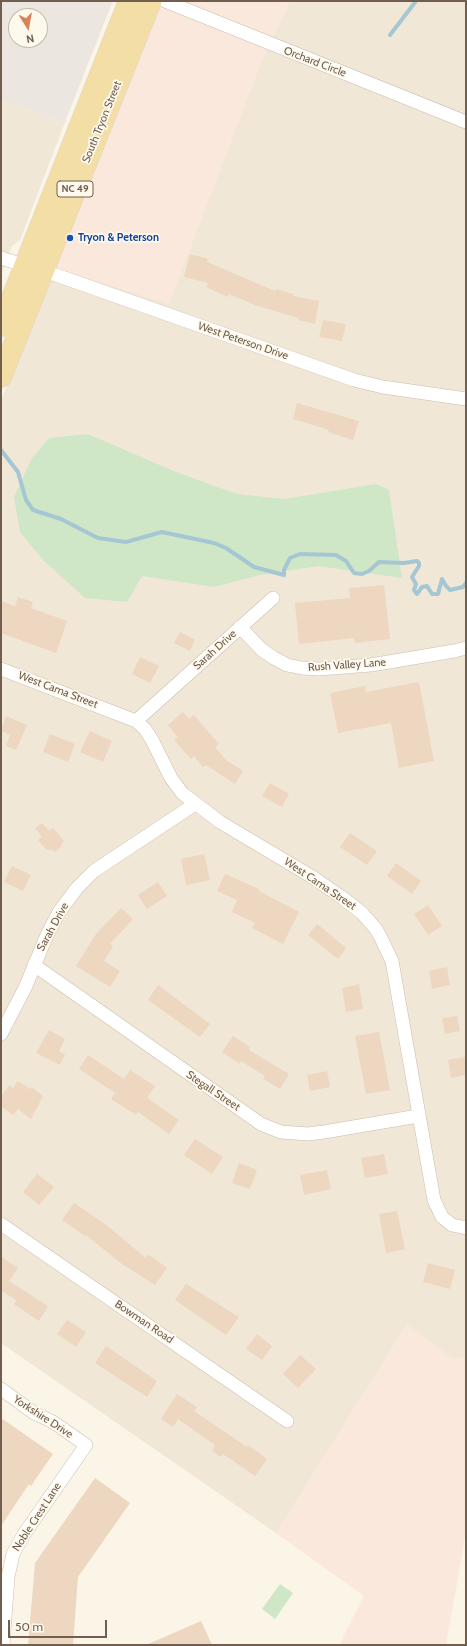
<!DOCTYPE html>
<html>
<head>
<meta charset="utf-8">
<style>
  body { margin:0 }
  #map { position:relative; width:467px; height:1646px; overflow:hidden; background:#faf5e7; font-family:Cabin,sans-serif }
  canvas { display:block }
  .frame { position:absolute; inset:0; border:2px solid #725e4e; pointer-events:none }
  .north { position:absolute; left:8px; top:8px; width:40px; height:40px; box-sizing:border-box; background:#fdf9ed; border:1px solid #c5bbad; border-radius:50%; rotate:169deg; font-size:11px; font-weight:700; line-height:16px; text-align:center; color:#725e4e }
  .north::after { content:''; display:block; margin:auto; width:14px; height:18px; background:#d98157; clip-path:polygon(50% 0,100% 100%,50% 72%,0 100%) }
  .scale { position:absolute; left:8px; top:1620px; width:99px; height:18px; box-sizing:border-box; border:2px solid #725e4e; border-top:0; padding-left:5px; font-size:12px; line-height:14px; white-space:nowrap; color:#725e4e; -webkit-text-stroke:3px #fdf9ed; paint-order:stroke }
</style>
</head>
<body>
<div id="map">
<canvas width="467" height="1646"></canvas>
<div class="frame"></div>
<div class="north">N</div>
<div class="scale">50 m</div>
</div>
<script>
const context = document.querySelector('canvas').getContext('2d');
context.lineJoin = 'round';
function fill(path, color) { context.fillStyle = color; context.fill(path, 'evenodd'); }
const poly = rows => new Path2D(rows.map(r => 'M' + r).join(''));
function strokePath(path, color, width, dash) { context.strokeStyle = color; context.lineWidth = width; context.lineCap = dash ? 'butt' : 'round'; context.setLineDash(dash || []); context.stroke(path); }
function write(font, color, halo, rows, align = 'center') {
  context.font = font + ' Cabin,sans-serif'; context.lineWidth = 3.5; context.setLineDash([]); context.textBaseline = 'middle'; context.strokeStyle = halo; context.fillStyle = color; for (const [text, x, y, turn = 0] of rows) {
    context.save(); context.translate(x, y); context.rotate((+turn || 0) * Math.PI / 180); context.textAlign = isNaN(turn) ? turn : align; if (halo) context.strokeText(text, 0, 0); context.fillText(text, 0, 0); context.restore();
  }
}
fill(poly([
  [290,1,466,1,466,1358,453,1359,407,1325,276,1533,1,1343,1,400,55,268,267,48],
  [1,100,65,122,20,240,12,246,1,275]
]), '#f1e7d6');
fill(poly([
  [161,1,290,1,267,48,169,304,55,268],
  [407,1325,453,1359,466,1358,466,1532,446,1645,339,1645,364,1596,276,1533]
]), '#fae8dc');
fill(poly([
  [1,1,113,1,65,122,1,100],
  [16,16,40,16,40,40,16,40]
]), '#ebe7e0');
fill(poly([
  [88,434,176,472,237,494,284,499,376,484,389,490,402,578,318,566,260,575,214,587,142,576,127,602,85,598,43,560,20,532,14,497,32,458,49,438],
  [280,1584,293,1593,275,1619,262,1609]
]), '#d0e7c7');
strokePath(poly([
  [390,35,416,1],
  [1,450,18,472,26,500,33,510,61,519,98,538,126,542,162,532,214,543,226,548,254,567,284,575,284,570,290,558,300,554,336,555,346,561,354,573,362,574,369,571,379,562,404,563,417,561,419,563,419,566,412,577,416,584,414,590,417,594,422,587,427,586,432,594,438,594,442,579,446,586,450,590,463,587,466,583]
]), '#a4c7d3', 4);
fill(poly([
  [190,254,208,259,207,262,275,291,276,289,293,294,293,296,319,301,315,324,298,320,298,318,255,305,229,294,228,297,206,287,208,283,184,277],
  [323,320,346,324,342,341,319,337],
  [297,403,359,421,353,440,328,432,329,430,293,419],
  [384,585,390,639,355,643,354,638,299,644,295,603,350,598,349,588],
  [18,597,33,602,31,608,67,621,56,653,1,633,1,601,15,606],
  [180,632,195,640,190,651,174,643],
  [140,657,159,666,150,683,132,674],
  [419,682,434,761,399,768,391,723,338,733,330,693,365,686,366,692],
  [183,712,189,719,194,715,219,744,215,747,226,760,243,771,235,784,206,765,203,767,194,756,191,759,174,740,178,737,168,725],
  [6,716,27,725,16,750,6,746,10,735,1,731],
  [90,731,112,741,103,762,80,752],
  [50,734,75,744,68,762,43,752],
  [270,783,289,794,282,807,262,796],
  [42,823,49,831,53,828,64,841,61,844,62,846,55,852,52,850,47,850,38,840,42,837,35,828],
  [350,833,377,851,367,865,340,847],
  [204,854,210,880,186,885,181,859],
  [396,863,421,881,412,894,387,876],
  [12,866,31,875,23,891,4,882],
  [225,874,259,889,259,891,299,912,283,944,252,928,255,923,232,912,237,900,217,891],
  [158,882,167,896,147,909,138,895],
  [428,905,442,926,428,935,414,914],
  [121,908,133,919,110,944,113,946,104,961,120,971,110,987,76,966,96,934],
  [317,924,346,948,338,959,308,935],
  [447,967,450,985,432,989,429,971],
  [359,984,363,1009,346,1012,342,988],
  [158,985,210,1024,200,1037,148,1000],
  [457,1016,460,1031,445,1034,442,1018],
  [49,1030,65,1039,59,1051,65,1054,60,1065,36,1053],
  [379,1032,390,1090,366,1094,355,1036],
  [233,1036,250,1047,249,1050,289,1074,280,1089,263,1079,265,1076,241,1061,240,1064,222,1052],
  [88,1055,124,1079,130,1070,155,1086,147,1098,179,1120,169,1134,138,1112,136,1115,111,1099,115,1093,79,1069],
  [466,1057,466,1075,451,1078,448,1060],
  [327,1071,330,1087,310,1091,307,1075],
  [18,1081,30,1089,32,1087,43,1096,31,1119,18,1109,13,1115,1,1106,1,1097,9,1085,13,1088],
  [195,1139,223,1157,212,1174,184,1155],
  [384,1154,388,1174,365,1178,361,1158],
  [239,1163,257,1170,250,1189,232,1183],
  [327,1170,331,1189,304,1195,300,1175],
  [37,1174,54,1187,39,1205,23,1192],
  [74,1203,105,1224,146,1258,148,1254,167,1268,155,1285,122,1264,86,1235,85,1236,62,1220],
  [397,1211,405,1249,386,1253,379,1214],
  [1,1257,18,1268,9,1281,48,1306,39,1321,14,1304,16,1300,2,1291,1,1292],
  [428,1263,455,1270,450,1289,423,1282],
  [186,1284,239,1317,226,1335,175,1300],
  [67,1320,86,1332,76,1347,57,1334],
  [257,1334,272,1346,262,1360,246,1349],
  [106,1346,157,1381,147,1397,95,1363],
  [300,1355,316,1369,298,1388,283,1374],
  [177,1394,197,1407,194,1411,247,1447,248,1445,267,1459,255,1476,223,1454,221,1457,212,1451,215,1445,178,1419,173,1427,161,1419],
  [1,1418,53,1454,31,1486,29,1484,1,1526],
  [95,1478,130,1503,78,1577,73,1645,28,1645,35,1563],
  [201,1621,212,1645,146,1645]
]), '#edd7c1');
const street = poly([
  [165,1,466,122],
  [1,258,56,275,354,380,383,387,466,399],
  [240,627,262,650,274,658,287,665,302,668,319,669,371,665,454,651,466,648],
  [1,669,136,721,145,729,152,740,171,778,182,793,220,822,314,878,340,896,362,913,376,929,381,938,392,961,434,1200,442,1217,452,1225,466,1228],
  [136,721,273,598],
  [34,965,261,1124,281,1132,308,1134,324,1132,418,1116],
  [1,1034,25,988,47,935,59,912,77,888,94,871,195,804],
  [1,1224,287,1421],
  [1,1389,34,1413,53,1422,86,1445,24,1534,13,1554,8,1577,3,1645]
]);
const primary = poly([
  [1,326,129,1],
  [1,377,151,1]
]);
strokePath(street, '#cbbdae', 14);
strokePath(primary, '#dad5d1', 22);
strokePath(street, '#fff', 13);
strokePath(primary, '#f3dea6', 21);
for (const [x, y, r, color] of [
  [70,238,4,"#1a4fb4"]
]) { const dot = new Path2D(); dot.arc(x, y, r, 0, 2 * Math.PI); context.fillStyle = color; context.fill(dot); strokePath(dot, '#fdf9ed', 1.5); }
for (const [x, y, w] of [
  [75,189,36]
]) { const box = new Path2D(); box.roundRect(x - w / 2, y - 8, w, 16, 3); context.fillStyle = '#fdf9ed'; context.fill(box); strokePath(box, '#725e4e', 1); }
write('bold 10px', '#725e4e', null, [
  ["NC 49",75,189]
]);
write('11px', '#725e4e', '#fdf9ed', [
  ["Orchard Circle",315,62,21],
  ["South Tryon Street",102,122,-68],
  ["West Peterson Drive",243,341,19],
  ["Sarah Drive",215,650,-42],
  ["Rush Valley Lane",347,665,-4],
  ["West Cama Street",58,690,21],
  ["West Cama Street",320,884,34],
  ["Sarah Drive",53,927,-61],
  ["Stegall Street",213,1091,34],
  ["Bowman Road",144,1322,34],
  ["Yorkshire Drive",43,1417,33],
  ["Noble Crest Lane",37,1517,-57]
]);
write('bold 11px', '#164399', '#fdf9ed', [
  ["Tryon & Peterson",78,238]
], 'left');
</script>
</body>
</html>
